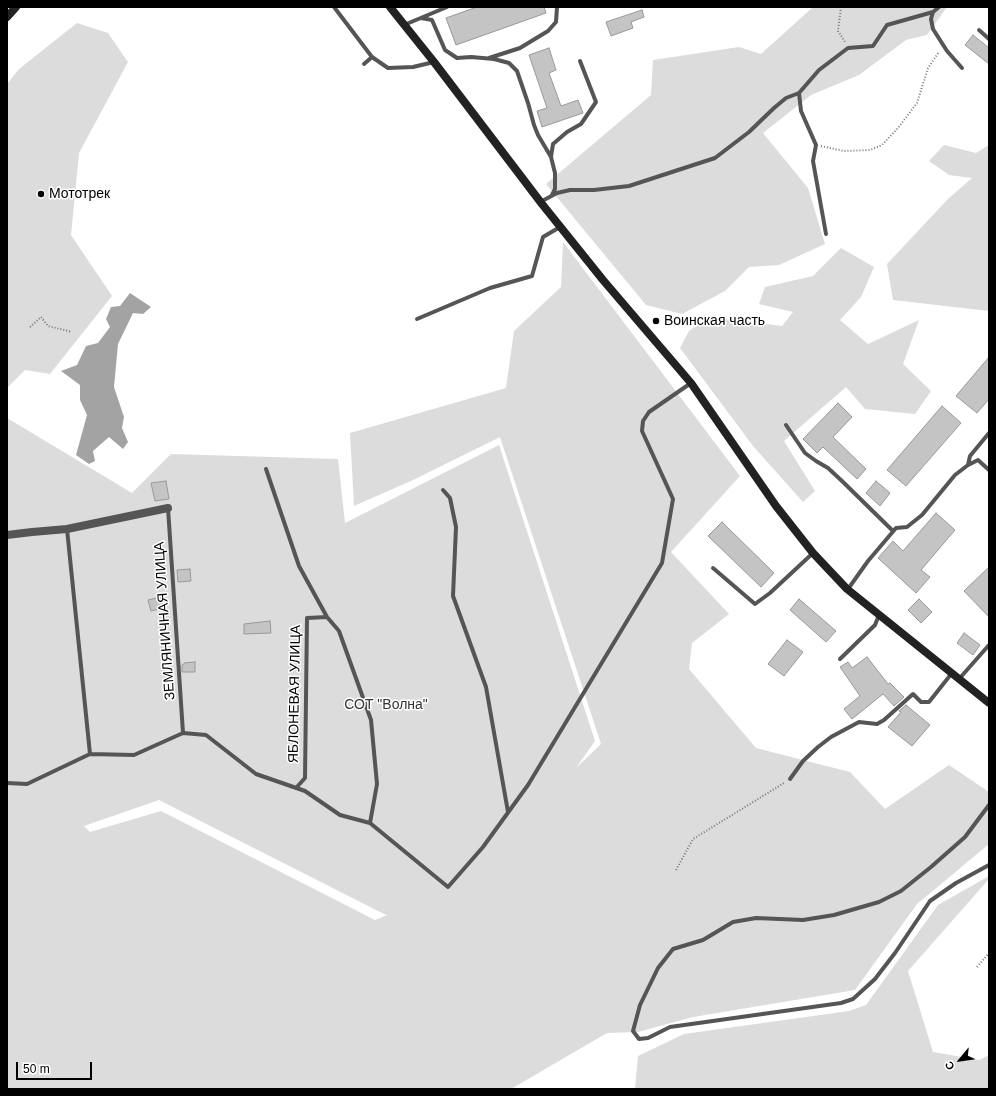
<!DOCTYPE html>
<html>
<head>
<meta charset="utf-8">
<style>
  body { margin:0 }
  #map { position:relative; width:996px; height:1096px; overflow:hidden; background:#fff; font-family:Arial,sans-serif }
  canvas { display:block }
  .frame { position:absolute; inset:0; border:8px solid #000; pointer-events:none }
  .north { position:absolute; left:940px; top:1040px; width:40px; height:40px; -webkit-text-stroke:3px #fff; paint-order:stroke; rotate:241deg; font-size:11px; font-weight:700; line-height:16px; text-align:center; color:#000 }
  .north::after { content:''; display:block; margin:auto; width:14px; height:18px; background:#000; clip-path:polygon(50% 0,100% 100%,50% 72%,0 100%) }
  .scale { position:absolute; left:16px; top:1062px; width:76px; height:18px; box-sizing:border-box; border:2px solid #000; border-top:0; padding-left:5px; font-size:12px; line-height:14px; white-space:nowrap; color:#000; -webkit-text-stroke:3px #fff; paint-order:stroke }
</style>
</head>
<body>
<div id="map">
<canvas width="996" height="1096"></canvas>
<div class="frame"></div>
<div class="north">С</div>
<div class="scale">50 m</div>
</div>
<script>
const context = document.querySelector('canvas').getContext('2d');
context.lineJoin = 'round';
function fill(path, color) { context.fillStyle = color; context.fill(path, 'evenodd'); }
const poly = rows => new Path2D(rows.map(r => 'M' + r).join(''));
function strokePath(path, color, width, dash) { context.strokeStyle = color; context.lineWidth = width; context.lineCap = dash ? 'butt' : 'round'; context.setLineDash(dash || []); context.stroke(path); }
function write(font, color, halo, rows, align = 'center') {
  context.font = font + ' Arial,sans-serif'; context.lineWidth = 3; context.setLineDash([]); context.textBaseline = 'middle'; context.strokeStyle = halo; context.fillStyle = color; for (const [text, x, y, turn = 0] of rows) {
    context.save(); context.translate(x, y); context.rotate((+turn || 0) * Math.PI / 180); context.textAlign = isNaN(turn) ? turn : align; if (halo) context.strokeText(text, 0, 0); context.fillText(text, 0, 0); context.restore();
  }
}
fill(poly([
  [813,7,947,7,927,35,906,40,859,75,811,95,763,133,808,188,825,244,779,265,749,267,725,291,682,314,646,305,546,184,651,95,653,60,739,47,761,54],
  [77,23,108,33,128,62,79,153,71,235,112,296,50,374,25,370,7,388,7,84,19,69],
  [944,145,976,153,989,145,989,311,893,300,887,264,948,199,972,178,949,175,929,161],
  [563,242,740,476,671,552,729,614,692,643,689,669,756,748,850,772,885,809,949,765,989,792,989,844,917,904,855,990,693,1017,638,1032,607,1033,511,1089,7,1089,7,418,132,493,171,454,338,459,345,523,499,445,595,741,576,768,601,744,500,437,413,480,354,506,350,433,506,388,514,331,561,287],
  [159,800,386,915,387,915,375,920,161,811,90,832,84,826],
  [841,248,874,267,861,297,840,320,868,344,919,320,903,364,931,391,915,414,865,409,846,387,784,441,815,491,803,502,753,446,680,348,689,331,709,317,782,326,793,312,759,304,765,287,813,276],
  [989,876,989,879,908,971,933,1052,979,1060,989,1055,989,1089,635,1089,638,1056,684,1034,849,1011,866,1005,938,905]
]), '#dcdcdc');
fill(poly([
  [130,293,151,307,143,314,133,313,118,344,114,387,124,417,122,428,128,442,123,449,109,437,93,451,95,461,89,464,76,455,87,415,80,400,80,385,61,371,77,365,86,346,98,343,110,327,106,319,111,307,120,306]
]), '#a3a3a3');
const building = poly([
  [477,7,544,7,546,13,456,45,446,18,477,7],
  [642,10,644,17,631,22,633,28,611,36,606,22,642,10],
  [973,35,989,48,989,64,965,45,973,35],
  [549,48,556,70,549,73,561,106,578,100,583,113,542,127,537,111,547,108,529,55,549,48],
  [989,357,989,399,977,413,956,396,989,357],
  [838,403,852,417,833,437,866,469,857,479,823,447,817,453,803,439,838,403],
  [942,406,961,423,906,486,887,470,942,406],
  [166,481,169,499,155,501,151,483,166,481],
  [876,481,890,493,880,506,866,493,876,481],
  [936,513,955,530,921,570,930,577,916,593,878,558,893,541,903,551,936,513],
  [722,522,774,573,761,587,708,536,722,522],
  [989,567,989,617,964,591,989,567],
  [190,569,191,581,178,582,177,570,190,569],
  [161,597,163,608,151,611,148,600,161,597],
  [799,599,836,631,826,642,790,610,799,599],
  [919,599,932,612,921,623,908,610,919,599],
  [270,621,271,633,244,634,244,624,270,621],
  [964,633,980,645,973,655,957,643,964,633],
  [787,640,803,652,784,676,768,664,787,640],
  [867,657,888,684,890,683,904,697,894,706,883,694,852,719,844,709,860,696,840,667,848,662,852,668,867,657],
  [195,662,195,672,182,672,182,665,184,664,184,663,195,662],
  [906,705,930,725,912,746,888,727,901,712,899,711,906,705]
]);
fill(building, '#c4c4c4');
strokePath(building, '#999', 1);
strokePath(poly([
  [841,7,838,31,845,42],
  [821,146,844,151,870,150,882,145,898,128,917,103,928,68,939,52],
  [30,327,41,317,48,326,72,332],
  [676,870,693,839,784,783],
  [977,967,989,953]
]), '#777', 2, [1, 2]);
strokePath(poly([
  [334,7,372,57,388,68,413,67,434,62],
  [933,12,931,19,933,29,947,51,962,68],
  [421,18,432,20,445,50,457,58,471,57,494,59,509,63,517,71,528,103,534,125,538,135,551,157],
  [404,25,447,7],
  [979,30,989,39],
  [489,58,520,48,548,31,556,22,557,7],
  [364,64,372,57],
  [552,195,555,189,555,173,551,157,553,144,567,132,581,124,596,102,580,61],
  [542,203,544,200,557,193,570,190,594,190,629,186,715,158,749,132,774,108,786,98,799,93],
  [826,234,813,161,816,145,801,111,799,93,819,70,848,48,873,46,887,25,933,12,939,7],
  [417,319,490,288,532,276,543,237,560,227],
  [786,425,805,453,816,461,828,468,842,481,893,531],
  [968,465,970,456,989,433],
  [266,469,299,566,327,617,339,631,371,720,377,784,370,823],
  [443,490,450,498,456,527,453,596,486,687,508,812],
  [168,508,183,733],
  [67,529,90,754],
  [713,568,755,604,770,593,813,553],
  [848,589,868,561,896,528,907,527,922,515,955,475,968,465,978,460,989,470],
  [840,659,875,625,879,615],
  [959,679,989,645],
  [790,779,803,761,818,747,831,737,859,722,877,724,884,720,913,694,921,702,929,702,952,673],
  [7,783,27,784,90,754,134,755,183,733,206,735,256,774,305,791,340,815,370,823,448,887,483,847,528,785,662,563,673,499,642,431,643,421,649,412,691,383],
  [296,788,305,778,307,618,327,617],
  [989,805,965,837,931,867,901,891,879,902,834,915,803,920,756,918,733,922,703,940,673,949,658,968,640,1005,633,1031,639,1039,648,1038,670,1027,841,1003,853,999,875,979,895,953,930,901,956,883,989,865]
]), '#555', 4);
strokePath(poly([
  [7,535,32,532,67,529,168,508]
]), '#555', 8);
strokePath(poly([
  [390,7,434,62,542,204,603,280,691,383,776,506,813,553,847,589,989,703],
  [7,17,16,7]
]), '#222', 8);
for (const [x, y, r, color] of [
  [41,194,4,"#000"],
  [656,321,4,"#000"]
]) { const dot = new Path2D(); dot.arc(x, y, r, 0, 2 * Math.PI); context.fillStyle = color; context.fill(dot); strokePath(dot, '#fff', 1.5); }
write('14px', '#000', '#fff', [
  ["Мототрек",49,194],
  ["Воинская часть",664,321]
], 'left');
write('14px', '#000', '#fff', [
  ["ЗЕМЛЯНИЧНАЯ УЛИЦА",165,621,-94],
  ["ЯБЛОНЕВАЯ УЛИЦА",295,694,-89]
]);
write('14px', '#333', '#fff', [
  ["СОТ \"Волна\"",386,705]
]);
</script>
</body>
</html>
